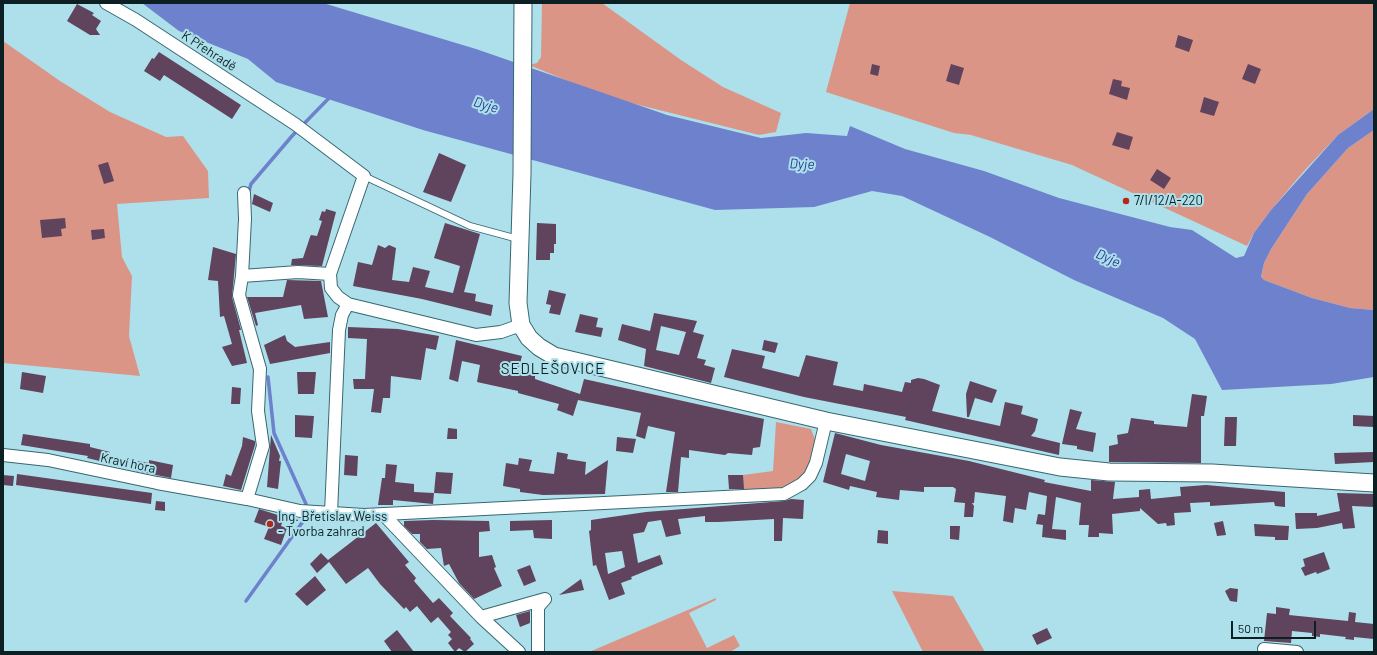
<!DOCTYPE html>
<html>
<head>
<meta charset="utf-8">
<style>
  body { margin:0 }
  #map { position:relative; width:1377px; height:655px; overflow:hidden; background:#ade0eb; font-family:Barlow,sans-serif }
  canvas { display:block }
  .frame { position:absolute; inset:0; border:4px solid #0c2024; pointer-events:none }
  .scale { position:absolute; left:1231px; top:621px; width:85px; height:18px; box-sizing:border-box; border:2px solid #0c2024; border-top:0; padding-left:5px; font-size:12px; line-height:14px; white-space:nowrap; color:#0c2024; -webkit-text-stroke:3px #ade0eb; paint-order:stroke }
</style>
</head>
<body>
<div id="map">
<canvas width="1377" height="655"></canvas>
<div class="frame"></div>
<div class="scale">50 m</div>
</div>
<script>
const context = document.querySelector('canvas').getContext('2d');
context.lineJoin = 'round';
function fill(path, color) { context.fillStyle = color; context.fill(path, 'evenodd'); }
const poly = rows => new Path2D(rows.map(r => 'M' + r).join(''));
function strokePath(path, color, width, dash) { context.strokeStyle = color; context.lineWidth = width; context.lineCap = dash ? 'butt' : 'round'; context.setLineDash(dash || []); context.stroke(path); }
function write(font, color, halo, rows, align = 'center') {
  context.font = font + ' Barlow,sans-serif'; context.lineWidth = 4; context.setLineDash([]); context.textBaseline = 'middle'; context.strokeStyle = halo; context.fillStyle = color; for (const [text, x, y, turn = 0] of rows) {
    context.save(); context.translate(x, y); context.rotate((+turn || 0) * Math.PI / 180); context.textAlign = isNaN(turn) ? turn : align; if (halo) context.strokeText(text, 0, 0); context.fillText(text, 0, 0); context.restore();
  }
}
fill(poly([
  [542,3,602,3,681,60,723,87,781,113,776,132,759,135,607,97,529,65,537,63,541,57],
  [850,3,1374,3,1374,109,1338,135,1304,171,1271,210,1254,233,1247,246,1072,165,971,135,954,133,826,92],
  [3,41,60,81,110,112,166,137,183,136,208,171,209,198,117,204,122,257,132,276,129,336,140,376,3,363],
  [1374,130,1374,310,1350,308,1312,298,1264,280,1261,278,1264,263,1271,249,1307,194,1348,148],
  [776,422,811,429,815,439,814,456,808,471,801,480,783,489,743,492,743,475,773,471],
  [892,591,953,596,985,652,923,652],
  [716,598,716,600,689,613,707,648,734,635,740,646,730,652,589,652]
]), '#db9587');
fill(poly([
  [142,3,323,3,476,49,667,115,761,138,806,133,847,136,850,126,905,149,984,171,1059,198,1170,227,1192,230,1236,258,1244,256,1254,233,1271,210,1338,135,1374,109,1374,130,1348,148,1307,194,1271,249,1264,263,1261,277,1264,280,1312,298,1350,308,1374,310,1374,377,1331,384,1222,390,1195,339,1163,318,1074,280,990,237,902,196,872,191,814,207,715,210,423,130,276,82,248,59,179,31]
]), '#6d81cd');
strokePath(poly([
  [248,195,251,184,292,136,331,96],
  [246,601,304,520,306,504,274,433,268,377]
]), '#6d81cd', 3.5);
fill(poly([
  [77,4,94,13,92,15,101,21,96,29,100,35,90,35,67,21],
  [1178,35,1193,40,1189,52,1175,47],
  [159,52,241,105,232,119,164,75,160,81,144,71,152,58,154,59],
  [872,64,880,66,878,76,870,74],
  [951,64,964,68,959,85,946,81],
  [1248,64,1261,69,1255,84,1242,79],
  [1113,79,1122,81,1121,86,1130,88,1127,100,1109,94],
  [1204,97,1219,102,1214,116,1200,112],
  [1117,132,1133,137,1129,150,1112,145],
  [439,153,466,165,451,202,423,192],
  [108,162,114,181,104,184,98,165],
  [1157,169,1171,178,1164,189,1150,180],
  [254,194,273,203,270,212,252,204],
  [326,209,336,212,322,266,291,265,292,259,303,258,310,237,311,235,317,236,322,221,319,220,322,211,325,212],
  [65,218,66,228,61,229,62,236,42,238,40,220],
  [445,223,480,234,464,292,476,294,475,301,493,305,491,316,422,299,353,286,358,262,372,265,378,245,385,248,389,245,396,248,392,280,409,282,413,267,430,271,425,287,453,293,460,266,434,258],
  [537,223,556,224,556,244,554,244,554,253,550,253,550,260,536,260],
  [104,229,105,238,92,240,91,230],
  [213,247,236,254,232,297,241,330,239,330,247,363,232,366,222,347,232,344,224,316,220,317,218,281,208,280],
  [287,280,321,281,328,317,304,319,301,305,255,313,258,325,256,326,247,297,283,297],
  [549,290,566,294,560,315,549,313,551,305,546,304],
  [654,313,697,321,693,332,704,335,697,358,706,360,704,365,715,368,711,383,644,366,646,349,618,340,622,324,650,331],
  [661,326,686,332,679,355,656,350],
  [580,314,598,318,596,327,603,328,601,337,575,332],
  [348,327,398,329,439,336,436,350,426,348,421,380,391,376,390,398,383,398,381,413,371,412,374,389,354,389,353,379,365,379,367,339,348,338],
  [285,335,287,341,295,347,330,342,330,353,270,364,264,345],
  [456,340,522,356,518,371,535,376,535,379,580,394,584,379,764,419,760,447,753,448,752,455,728,453,725,455,689,450,689,458,681,457,678,492,666,492,675,432,648,426,645,439,636,436,641,413,578,400,573,416,557,410,559,404,518,393,518,391,477,382,480,365,462,361,458,382,449,379],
  [764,340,778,343,775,353,762,350],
  [732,349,765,356,762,368,799,377,806,355,838,362,833,385,863,391,864,384,902,392,905,382,911,383,911,380,918,378,924,379,940,385,932,411,1000,426,1005,402,1023,406,1021,414,1038,419,1035,431,1031,436,1060,443,1059,455,905,420,906,417,804,397,724,377],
  [22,372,46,376,43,393,20,389],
  [297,372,316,372,314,394,298,394],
  [970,381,997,390,992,403,975,398,969,417,967,417,966,394],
  [232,387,241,388,240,404,231,404],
  [1192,394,1207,396,1204,416,1201,416,1201,463,1109,462,1109,446,1118,444,1117,435,1128,433,1131,418,1154,421,1154,424,1187,427],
  [1070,409,1082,412,1076,429,1096,433,1093,452,1077,449,1077,446,1062,444],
  [295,415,314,416,312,438,295,437],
  [1353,415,1374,416,1374,427,1353,426],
  [1225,417,1237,417,1236,446,1224,446],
  [448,428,457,429,457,439,447,439],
  [835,433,881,445,969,461,1045,480,1044,482,1091,491,1091,480,1115,482,1113,499,1139,497,1139,490,1150,489,1151,499,1181,496,1180,487,1206,485,1285,492,1285,507,1275,506,1274,502,1210,506,1210,502,1190,503,1191,512,1174,513,1175,525,1167,526,1166,523,1158,524,1140,508,1140,511,1112,514,1113,534,1099,533,1099,537,1088,537,1089,525,1079,525,1081,503,1056,497,1052,529,1066,530,1066,540,1042,537,1043,525,1036,524,1038,514,1045,515,1047,496,1029,492,1026,510,1015,508,1013,523,1003,521,1006,496,975,492,974,503,972,503,974,506,973,517,964,517,965,503,954,502,956,489,953,487,924,487,924,492,900,490,899,500,876,497,877,492,850,486,849,490,823,482],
  [846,454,870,461,865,481,841,474],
  [23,434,90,444,90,447,110,452,108,463,87,458,88,456,21,445],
  [271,435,280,456,279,461,281,461,278,489,267,487],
  [243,437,255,441,255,445,241,490,223,486,226,474,231,476,242,446],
  [617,437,636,439,633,453,616,451],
  [557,452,568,454,567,459,586,462,585,475,608,460,605,494,543,495,520,492,520,489,503,486,506,463,518,465,519,458,532,460,529,471,554,474],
  [1374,452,1374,462,1335,464,1334,453],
  [345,455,358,456,357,476,344,475],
  [149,460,173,465,171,478,136,471,138,461,149,463],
  [386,464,397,465,395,482,414,484,414,492,434,493,433,504,393,500,393,505,378,505,382,478,385,478],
  [436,472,453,473,451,494,434,493],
  [17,474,152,493,151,504,16,485],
  [3,475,14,476,13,486,3,485],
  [728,475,743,475,744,489,729,489],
  [1337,493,1374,494,1374,507,1352,506,1355,528,1343,529,1342,523,1317,528,1296,529,1295,513,1317,513,1317,516,1340,511],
  [791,499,804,500,803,519,783,518,782,541,774,541,774,519,718,522,705,522,705,516,678,519,681,534,666,537,661,520,648,522,644,532,633,534,638,563,660,555,663,564,631,577,632,579,621,583,625,594,609,600,596,565,593,566,589,531,591,530,591,520,646,512,784,501],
  [622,551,625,567,608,574,605,553],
  [156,501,165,502,165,511,155,510],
  [259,509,284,517,281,526,287,528,281,545,264,539,269,527,254,522],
  [433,520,489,521,490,531,479,532,479,557,492,555,496,567,494,568,502,586,474,599,459,583,449,564,444,566,441,548,427,549,420,542,420,534,412,534,404,526,404,521],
  [552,520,552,539,534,538,533,530,510,531,510,521],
  [1223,521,1226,535,1217,536,1214,523],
  [376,523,409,562,405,565,416,578,414,581,433,603,439,598,453,613,450,616,471,638,470,639,474,644,465,652,459,648,455,652,448,643,452,639,448,635,451,632,438,617,431,623,417,606,410,612,406,607,404,609,380,584,368,568,346,584,329,562,317,573,310,564,321,553,328,560],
  [1254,524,1289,526,1288,540,1275,540,1275,537,1255,536],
  [950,526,960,526,959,540,950,539],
  [878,530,888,531,888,544,877,543],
  [1324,552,1330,569,1317,574,1316,572,1305,576,1301,568,1305,566,1303,559],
  [530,565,536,581,524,586,517,570],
  [315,576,326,590,307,606,295,594],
  [581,579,584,590,559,595],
  [1230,588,1238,589,1237,602,1230,601,1225,591],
  [1276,607,1290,609,1289,615,1348,621,1349,612,1356,613,1355,622,1374,624,1374,639,1354,637,1354,640,1345,639,1346,637,1320,634,1320,637,1312,636,1312,633,1292,631,1291,643,1264,641,1267,613,1276,614],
  [530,611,530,623,520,627,516,615],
  [1047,628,1052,638,1037,645,1032,635],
  [397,630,414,652,392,652,384,641]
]), '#60435c');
const lane = poly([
  [364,176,470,226,518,239]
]);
const street = poly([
  [106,3,136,20,295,124,364,176,330,274,331,288,338,297,348,304,476,335,501,332,521,325],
  [244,193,245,219,242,276,239,295,260,369,258,411,263,446,247,499],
  [242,276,298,272,330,274],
  [3,455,48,460,157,483,247,499,300,511,364,515,784,494,802,484,810,476,816,463,826,421],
  [331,513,339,330,342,315,348,304],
  [383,514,481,617,519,652],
  [481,617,545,599,538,607,538,652],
  [1264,649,1297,652]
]);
const secondary = poly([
  [523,3,522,174,518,303,521,325,529,338,539,347,554,356,826,421,1060,467,1109,472,1212,473,1374,483]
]);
strokePath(lane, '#366871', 8);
strokePath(street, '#366871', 14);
strokePath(secondary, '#366871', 19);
strokePath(lane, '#fff', 6);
strokePath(street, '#fff', 12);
strokePath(secondary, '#fff', 17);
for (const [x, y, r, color] of [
  [1126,201,4,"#b52813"],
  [270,524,4,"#b52813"]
]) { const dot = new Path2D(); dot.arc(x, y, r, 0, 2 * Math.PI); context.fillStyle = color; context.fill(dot); strokePath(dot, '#ade0eb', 1.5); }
write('13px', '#0c2024', '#ade0eb', [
  ["K Přehradě",209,51,33],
  ["Kraví hora",128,463,12]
]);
write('13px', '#0c2024', '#ade0eb', [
  ["7/I/12/A-220",1134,201],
  ["Ing. Břetislav Weiss",278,517],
  ["- Tvorba zahrad",278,532]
], 'left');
write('italic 14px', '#2c3a93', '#ade0eb', [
  ["Dyje",486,105,17],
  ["Dyje",802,164,2],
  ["Dyje",1108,258,24]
]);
context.letterSpacing = '1px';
write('15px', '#0c2024', '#ade0eb', [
  ["SEDLEŠOVICE",553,369]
]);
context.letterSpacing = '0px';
</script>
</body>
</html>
